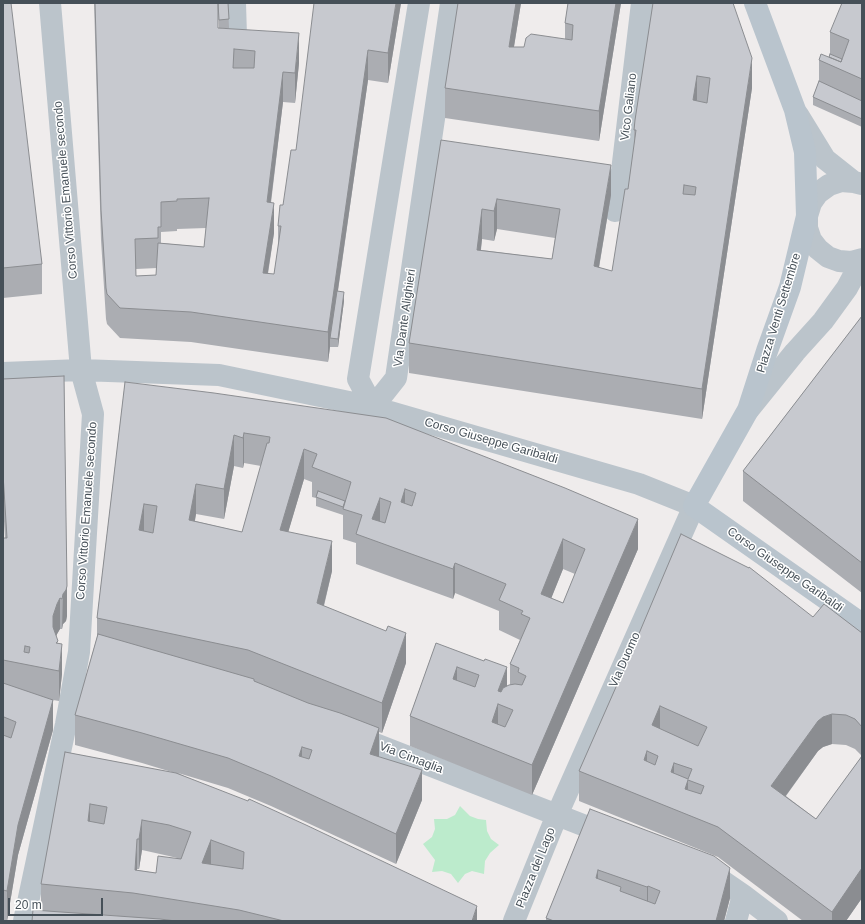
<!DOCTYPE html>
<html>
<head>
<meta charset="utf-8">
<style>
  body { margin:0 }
  #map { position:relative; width:865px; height:924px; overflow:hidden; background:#efecec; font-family:Helvetica,sans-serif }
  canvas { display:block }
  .frame { position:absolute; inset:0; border:4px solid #465058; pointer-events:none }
  .scale { position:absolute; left:8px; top:898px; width:95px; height:18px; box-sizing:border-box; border:2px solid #465058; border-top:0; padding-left:5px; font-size:12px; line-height:14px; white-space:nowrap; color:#465058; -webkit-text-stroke:3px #fff; paint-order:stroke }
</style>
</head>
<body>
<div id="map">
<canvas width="865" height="924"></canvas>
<div class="frame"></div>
<div class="scale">20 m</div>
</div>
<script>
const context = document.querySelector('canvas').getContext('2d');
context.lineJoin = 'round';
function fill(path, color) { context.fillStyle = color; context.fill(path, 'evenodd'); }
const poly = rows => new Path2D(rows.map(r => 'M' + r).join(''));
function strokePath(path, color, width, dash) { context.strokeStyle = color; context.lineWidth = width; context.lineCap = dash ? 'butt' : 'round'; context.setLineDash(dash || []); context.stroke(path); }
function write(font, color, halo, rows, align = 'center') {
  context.font = font + ' Helvetica,sans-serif'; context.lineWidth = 3; context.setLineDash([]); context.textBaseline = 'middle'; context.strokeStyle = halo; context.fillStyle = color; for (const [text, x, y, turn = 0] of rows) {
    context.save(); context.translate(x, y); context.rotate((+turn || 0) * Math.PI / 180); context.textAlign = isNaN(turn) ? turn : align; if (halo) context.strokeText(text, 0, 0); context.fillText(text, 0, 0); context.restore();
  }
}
fill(poly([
  [460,806,470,816,478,819,486,820,487,831,491,839,499,845,490,853,485,861,484,874,472,871,465,874,458,883,451,874,442,871,432,872,435,860,423,844,432,837,435,829,434,819,447,819,455,815]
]), '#bcebcc');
strokePath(poly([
  [235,3,236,36],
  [798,115,825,159,854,182],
  [862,184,854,182,841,181,829,185,818,193,811,203,807,216,807,228,811,240,818,249,828,257,839,261,851,262,862,259],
  [615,211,622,171,642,3],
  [3,373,81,370,219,375,373,407,639,484,694,506,557,815,514,921],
  [373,407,396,378,451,3],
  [373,407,358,379,419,3],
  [749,409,795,352,823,321,847,288,862,260],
  [352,735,611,836],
  [703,870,711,873,743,895],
  [24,921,66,724,79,652,93,414,81,370,50,3],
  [736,921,743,895,777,921]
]), '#bbc4cb', 22);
strokePath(poly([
  [755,3,795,110,805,152,807,216,790,287,767,351,748,410,694,506,862,624]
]), '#b9c4cd', 22);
fill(poly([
  [3,3,42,264,42,294,3,298],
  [94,3,218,3,218,28,219,28,218,3,228,3,229,28,221,28,299,63,295,103,283,102,271,203,274,233,268,274,274,274,278,248,278,226,296,150,401,3,388,83,368,80,338,291,344,301,338,347,330,347,328,362,191,342,120,338,107,324,106,319,101,240],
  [206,228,204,247,161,243,161,232,177,231,177,229],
  [157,268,156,275,136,276,136,269],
  [458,3,521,3,514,47,524,47,565,39,565,23,568,4,561,3,621,3,599,141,445,118,445,88],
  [653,3,752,88,702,419,409,373,409,343,441,140,611,195,599,268,612,271,628,189,634,146,634,130],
  [497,229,555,238,552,259,481,250,482,239,494,241],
  [862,3,862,127,813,105,813,97,819,81,819,60,829,57,830,54,830,32],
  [862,316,862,593,743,501,743,471],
  [64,376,67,616,66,621,63,624,62,629,60,629,56,636,58,644,62,674,59,701,53,700,53,730,18,855,7,921,4,920,4,921,3,921,3,538,5,538,3,504,3,379],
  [125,382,638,549,532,795,410,746,410,716,436,643,507,686,510,685,510,664,520,640,499,630,499,611,455,593,453,599,356,564,356,543,343,539,343,515,316,506,316,498,312,497,312,482,304,479,288,532,332,571,324,606,406,663,382,733,379,732,379,757,422,800,396,864,271,806,228,788,178,773,477,921,32,921,41,911,41,884,65,752,175,773,142,763,75,745,75,715,97,637,97,618],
  [244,463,261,466,242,532,195,521,196,514,224,519,234,466,243,468],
  [563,569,575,574,563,603,551,598],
  [142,850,169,856,177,858,156,873,137,870,137,869,139,869],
  [813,617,862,633,862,898,846,921,803,921,718,857,579,801,579,771,627,662],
  [832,744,846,745,855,749,862,756,816,819,786,796,818,751,823,747],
  [590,809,730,898,724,921,546,921,546,918]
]), '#abadb2');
fill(poly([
  [396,3,401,3,388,83,388,53],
  [516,3,521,3,509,77,509,47],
  [616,3,621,3,599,141,599,111],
  [299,33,299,63,295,103,295,73],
  [368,50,368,80,331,338,330,338,330,347,328,362,328,332],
  [752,58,752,88,702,419,702,389],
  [283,72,283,102,267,232,267,202],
  [697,76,697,106,693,100],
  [611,165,611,195,594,296,594,266],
  [497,199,497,229,494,241,494,211],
  [274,203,274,233,263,303,263,273],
  [482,209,482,239,477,280,477,250],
  [344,292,344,301,338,347,338,339],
  [244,433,244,463,243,468,243,438],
  [234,435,234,466,224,519,224,489],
  [304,449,304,479,280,560,280,530],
  [196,484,196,514,189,550,189,520],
  [405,489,405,519,401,502],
  [380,498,380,528,372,519],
  [144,504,144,534,139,530],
  [638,519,638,549,532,795,532,765],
  [563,539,563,569,541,624,541,594],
  [332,541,332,571,317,633,317,603],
  [455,563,455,593,453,599,453,569],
  [67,586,67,616,66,621,63,624,62,629,63,594],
  [60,598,60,629,57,634,53,646,53,616,57,604],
  [406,633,406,663,382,733,382,703],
  [62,644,62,674,59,701,59,671],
  [457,667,457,697,453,679],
  [507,667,507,697,498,691],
  [53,700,53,730,18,855,7,921,7,891,18,825],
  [498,704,498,734,492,722],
  [660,706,660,736,652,725],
  [832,714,832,744,823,747,818,751,771,816,771,786,818,721,823,717],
  [4,717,4,747,3,750,3,720],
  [379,728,379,758,370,754],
  [302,747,302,778,299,756],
  [647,751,647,781,644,760],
  [674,763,674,793,671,772],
  [422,770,422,800,396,864,396,834],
  [688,780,688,810,685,789],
  [90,804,90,834,88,821],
  [142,820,142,850,139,869,139,839],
  [137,839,137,869,135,894,135,870],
  [211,840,211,870,202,863],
  [730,868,730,898,724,921,716,921],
  [862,868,862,898,846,921,832,921,832,912],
  [598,870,598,900,596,878],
  [648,886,648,916,647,918,647,887],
  [477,906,477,921,472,921],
  [4,910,4,921,3,921,3,912]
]), '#8b8d91');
const building = poly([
  [3,3,11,3,42,264,3,268,3,3],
  [95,3,218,3,218,28,299,33,295,73,283,72,267,202,274,203,263,273,274,274,281,226,278,226,280,205,283,205,291,150,296,150,314,3,396,3,388,53,368,50,328,332,191,312,120,308,107,294,106,288,101,210,95,3],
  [234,49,255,51,254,68,233,68,234,49],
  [209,198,204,247,158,243,156,275,136,276,135,239,158,238,158,227,161,227,161,202,177,201,177,199,209,198],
  [218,3,228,3,229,19,219,20,218,3],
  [458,3,516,3,509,47,524,47,526,38,531,34,572,40,573,25,565,23,568,3,616,3,599,111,445,88,458,3],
  [653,3,733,3,752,58,702,389,409,343,441,140,611,165,594,266,612,271,625,189,628,189,636,130,634,130,635,120,653,3],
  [697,76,710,78,707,103,693,100,697,76],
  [684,185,696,187,695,195,683,194,684,185],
  [497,199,560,209,552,259,477,250,482,209,494,211,497,199],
  [842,3,862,3,862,79,819,60,821,54,841,62,849,40,830,32,842,3],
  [830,54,842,59,841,62,829,57,830,54],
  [819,81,862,101,862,119,813,97,819,81],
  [337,291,344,292,338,339,330,338,337,291],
  [862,316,862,563,743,471,862,316],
  [64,376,67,586,66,590,63,594,62,599,60,598,57,604,53,616,53,627,58,641,56,643,62,644,59,671,3,660,3,538,7,538,3,474,3,379,64,376],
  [25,646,30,647,29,653,24,652,25,646],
  [125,382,214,393,386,418,565,488,638,519,532,765,410,716,436,643,484,661,485,659,507,667,498,691,501,692,503,688,509,685,515,684,522,685,526,676,518,672,519,668,510,664,530,618,521,614,523,611,499,600,506,584,455,563,453,569,356,534,362,515,343,509,351,482,312,467,317,454,304,449,280,530,332,541,317,603,386,631,388,626,406,633,382,703,248,650,97,618,125,382],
  [244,433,270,437,269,443,267,443,242,532,189,520,196,484,224,489,234,435,243,438,244,433],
  [405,489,416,493,412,506,401,502,405,489],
  [380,498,391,502,385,523,372,519,380,498],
  [144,504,157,506,153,533,139,530,144,504],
  [563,539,585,549,563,603,541,594,563,539],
  [457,667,479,675,475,687,453,679,457,667],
  [498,704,513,710,505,727,492,722,498,704],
  [318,491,345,501,343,507,316,497,318,491],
  [681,534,749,568,749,567,813,617,824,604,862,633,862,727,855,719,846,715,832,714,823,717,818,721,771,786,816,819,862,756,862,868,832,912,718,827,579,771,627,662,681,534],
  [660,706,707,727,698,746,652,725,660,706],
  [647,751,658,756,655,765,644,760,647,751],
  [674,763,692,769,688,779,671,772,674,763],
  [688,780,704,786,701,794,685,789,688,780],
  [98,634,254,679,254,681,308,703,340,713,379,728,370,754,422,770,396,834,271,776,228,758,142,733,75,715,98,634],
  [302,747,312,750,309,759,299,756,302,747],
  [3,683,53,700,18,825,7,891,3,890,3,735,11,738,16,722,4,717,3,720,3,683],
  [65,752,176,773,248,801,249,799,306,825,477,906,472,921,284,921,239,910,133,893,41,884,65,752],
  [90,804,107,807,104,824,88,821,90,804],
  [142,820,169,825,191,832,181,859,158,856,156,873,135,870,137,839,139,839,142,820],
  [211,840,244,852,243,869,202,863,211,840],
  [590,809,714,856,730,868,716,921,554,921,546,918,590,809],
  [598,870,647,887,648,886,660,891,655,904,620,891,621,887,596,878,598,870],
  [33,910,160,919,176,921,32,921,33,910]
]);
fill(building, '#c7c9cf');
strokePath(building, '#8b8d91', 1);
write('12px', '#465058', '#fff', [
  ["Vico Galiano",629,107,-83],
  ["Corso Vittorio Emanuele secondo",66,190,-95],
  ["Piazza Venti Settembre",779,313,-73],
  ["Via Dante Alighieri",405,318,-82],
  ["Corso Giuseppe Garibaldi",491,441,16],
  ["Corso Vittorio Emanuele secondo",87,511,-86],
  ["Corso Giuseppe Garibaldi",785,570,35],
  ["Via Duomo",625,660,-66],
  ["Via Cimaglia",411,758,21],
  ["Piazza del Lago",536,868,-68]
]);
</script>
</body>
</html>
